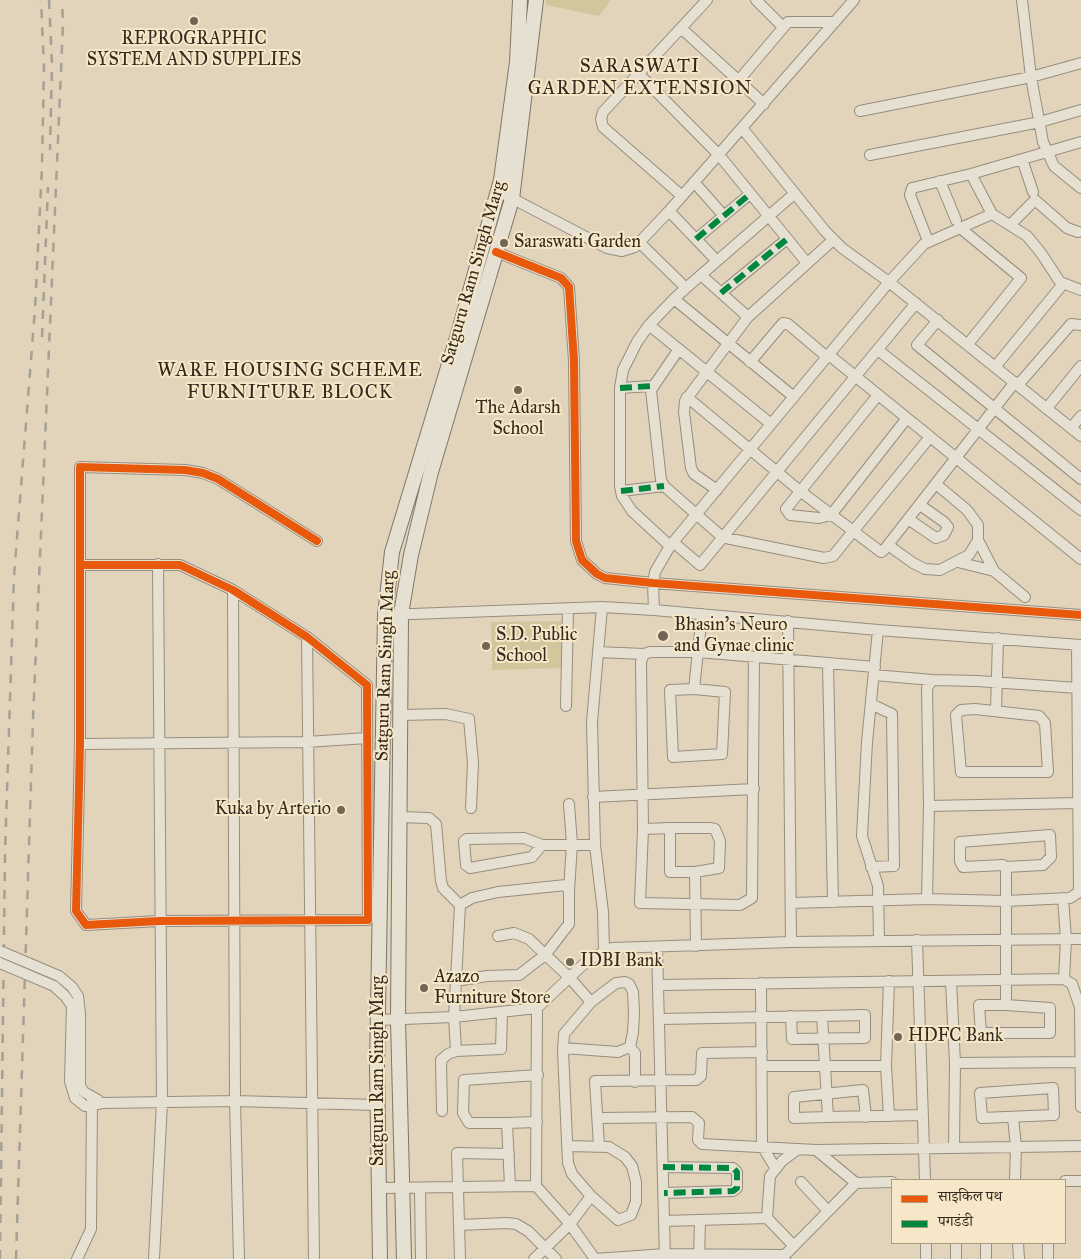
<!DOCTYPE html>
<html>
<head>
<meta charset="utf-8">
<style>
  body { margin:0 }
  #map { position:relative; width:1081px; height:1259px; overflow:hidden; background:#e1d4ba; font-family:"IM FELL Great Primer","Noto Serif Devanagari",serif }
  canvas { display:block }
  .legend { position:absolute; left:891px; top:1179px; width:175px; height:65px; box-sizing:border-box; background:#f6e7c8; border:1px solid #a89b84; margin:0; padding:6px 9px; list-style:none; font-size:15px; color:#322a1f }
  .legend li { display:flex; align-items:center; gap:10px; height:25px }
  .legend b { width:25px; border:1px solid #a89b84 }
</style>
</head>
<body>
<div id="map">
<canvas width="1081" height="1259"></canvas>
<ul class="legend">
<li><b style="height:6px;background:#e8590c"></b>साइकिल पथ</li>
<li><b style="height:6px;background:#00873e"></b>पगडंडी</li>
</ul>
</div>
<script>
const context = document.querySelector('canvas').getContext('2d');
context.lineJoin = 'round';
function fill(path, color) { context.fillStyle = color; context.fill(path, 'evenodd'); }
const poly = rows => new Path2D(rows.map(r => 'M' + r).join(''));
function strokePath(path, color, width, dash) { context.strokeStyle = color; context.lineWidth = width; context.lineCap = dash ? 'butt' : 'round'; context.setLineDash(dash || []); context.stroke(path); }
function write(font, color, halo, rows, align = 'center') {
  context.font = font + ' "IM FELL Great Primer",serif'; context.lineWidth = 4; context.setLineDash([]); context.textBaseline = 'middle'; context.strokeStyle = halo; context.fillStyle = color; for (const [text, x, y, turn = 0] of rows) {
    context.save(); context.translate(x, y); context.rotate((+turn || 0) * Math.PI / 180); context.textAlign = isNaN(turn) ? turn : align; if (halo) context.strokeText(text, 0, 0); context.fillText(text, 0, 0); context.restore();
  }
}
fill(poly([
  [546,0,611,0,599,16,546,5],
  [563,621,564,668,492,670,491,622]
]), '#d0c79c');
const street = poly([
  [756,0,783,27],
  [1022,0,1031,77,1043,142,1054,166,1081,188],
  [681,28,764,104],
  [639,74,719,155,807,263],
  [739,80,788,22,835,22],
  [860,111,1031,77,1081,63],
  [742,128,825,231,842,248,889,282,1081,436],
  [870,155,1040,122,1081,110],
  [1022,159,1033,192],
  [971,174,992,214],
  [940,181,956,220],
  [694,182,724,216],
  [498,191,607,248,622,251,635,247,669,211,854,0],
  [682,196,603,127,601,119,603,112,707,0],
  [669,211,717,261],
  [1011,224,1035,200,1067,228,1078,232],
  [959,227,1021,278,968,344],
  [696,239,750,194],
  [928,241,910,195,912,188,971,174,1081,142],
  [640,243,686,288,794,194],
  [496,252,561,278,569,287,574,361,576,541,582,560,597,574,605,578,653,583,1081,615],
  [701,275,748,317],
  [686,288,674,299,794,397],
  [721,293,787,239],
  [938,320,917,345,1081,479],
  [649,325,771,424],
  [679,349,651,390,661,480,664,486,720,535,726,538,824,558,833,556,930,437],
  [878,350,1081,510],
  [829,355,1081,559],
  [750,362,783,323,788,324,827,357],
  [995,367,1063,284],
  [1018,385,1071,324,1081,325],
  [620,388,652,386],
  [878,395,786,509,790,515,819,518,831,515,907,418],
  [687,397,800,491,881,552,884,550,1015,382],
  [1047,408,1081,366],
  [1071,428,1081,416],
  [717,490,694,474,691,468,684,412,685,401,748,317,833,240],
  [621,491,664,486],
  [908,519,936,538,944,535,948,527,944,522,920,505],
  [673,542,700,565,916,303],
  [888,545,913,563,925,569,940,570,969,555,978,540,978,525,967,510,936,484],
  [670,546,632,511,622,496,620,486,620,388,623,370,637,342,649,325,674,299],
  [958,562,994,571,978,540],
  [82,565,180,565,233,590,307,637,367,685,368,920,159,921,86,925,76,911,80,744,80,467,185,470,203,473,218,479,317,541],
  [994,571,1025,597],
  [233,590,235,1101,239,1259],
  [602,607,592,722,595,845,603,912,604,950],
  [654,610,653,583,655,572,670,546,889,282,924,244,992,214,1027,236,1041,253,1060,282,1081,290],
  [385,615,602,607,654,610,878,630,1081,645],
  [788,621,791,942],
  [878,630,867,742,862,836,878,886,879,940],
  [307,637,314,1259],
  [598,652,644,654],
  [754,657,752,898,740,905,640,903,643,829,641,662,644,654,650,652,698,652,875,667],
  [828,663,833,902],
  [874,675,932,680],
  [694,689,725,692,722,754,673,757,670,690,694,689],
  [694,689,702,614],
  [871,704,892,714,894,866,871,867],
  [566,706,568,609],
  [975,709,1039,716,1045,723,1048,772,961,772,956,715,961,710,975,709],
  [996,711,998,638],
  [400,715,446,714,469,719,473,763,471,808],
  [80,744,307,742,367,738],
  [593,797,754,789],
  [929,806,1078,803],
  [400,817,429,818,436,824,441,881,443,888,460,905],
  [643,829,670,828,710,828,715,829,720,841,719,868,695,872,670,872,670,828],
  [542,845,532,857,470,868,466,865,464,841,467,839,524,838,542,845,595,845],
  [1006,867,1043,865,1051,857,1050,835,960,842,960,861,963,867,1003,865,1006,868,1006,1005,979,1005,981,1033,1050,1033,1050,1008,1006,1005],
  [695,872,696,946],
  [569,891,572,844,569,804],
  [1063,898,1066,939,1064,979],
  [927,899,1006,901,1070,898,1079,892,1077,645],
  [791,903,927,899,929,806,927,688,932,680,977,681,1078,688],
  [498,936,514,933,529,939,569,977,591,1002,564,1034,563,1051,568,1163,572,1174,591,1196,570,1224,534,1259],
  [917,940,925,1180],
  [657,947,665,1259],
  [59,976,72,987,78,996,80,1014,80,1086,84,1092,98,1100],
  [951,981,955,1063,954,1148],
  [761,983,762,1146,776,1169],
  [659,985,1064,979,1072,984,1080,1007,1081,1107],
  [54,986,65,996,72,1006,70,1081,75,1098,85,1106,103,1103,235,1101,377,1105],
  [537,1008,536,1186,570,1224,595,1259,665,1254,785,1255],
  [791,1016,792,1039,865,1038,865,1015,822,1016],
  [660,1019,822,1016,828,1117],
  [378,1020,454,1017,537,1008,588,960,612,948,791,942,1081,939],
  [630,1047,635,1053,635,1082],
  [563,1048,618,1052,630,1047,633,1032,634,1014,633,992,629,984,625,982,616,983,591,1002],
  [456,1051,501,1049,502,1012],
  [955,1063,1080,1062],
  [762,1066,886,1066],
  [1053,1088,1054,1115,982,1118,980,1093,1053,1088],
  [442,1111,441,1060,448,1054,456,1051,454,1017,456,981,460,905,472,898,498,892,566,885,569,891,569,924,545,955,519,975,487,976,456,981],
  [889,1116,886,1066,889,981],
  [866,1117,863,1090,794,1097,794,1118,828,1117,879,1116,923,1115],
  [598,1118,692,1117,699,1123,698,1140,702,1144,816,1150,856,1183],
  [1013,1118,1016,1146,1015,1180],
  [507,1123,537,1122],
  [568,1146,609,1147,625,1157,632,1166,636,1182,636,1202,631,1215,618,1220,591,1196],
  [599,1146,595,1081,696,1080,701,1076,702,1053,762,1052],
  [816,1150,1081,1146],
  [663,1167,733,1168,737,1172,737,1188,733,1191,664,1193],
  [1065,1181,1081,1181],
  [801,1182,828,1211],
  [510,1186,507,1123,469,1123,463,1113,464,1080,538,1075],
  [379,1188,536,1186],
  [420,1188,421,1259],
  [767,1218,794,1246],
  [664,1221,767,1218,770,1176,782,1161,798,1149],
  [459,1225,457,1153,509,1154],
  [926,1243,926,1259],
  [986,1243,986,1259],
  [1018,1243,1019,1259],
  [77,1259,91,1229,92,1097],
  [154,1259,162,1102,158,564],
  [460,1259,459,1225,507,1223,516,1224,528,1231,556,1259],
  [699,1259,700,1221],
  [785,1259,785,1255,856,1183,892,1182],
  [956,1259,956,1243],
  [1048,1259,1048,1243]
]);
const secondary = poly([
  [380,1259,377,1066,385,615,392,552,459,331,501,180,517,62,520,0],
  [404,1259,398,1020,401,614,411,555,431,472,512,199,536,0]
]);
strokePath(street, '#968d7e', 12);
strokePath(secondary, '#7d7668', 16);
strokePath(street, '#e6e0d3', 10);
strokePath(secondary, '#e6e0d3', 14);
strokePath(poly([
  [49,0,52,64,50,150],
  [42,337,48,187],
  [0,1259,5,853,14,576,35,309,42,167,44,67,41,0],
  [16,1259,33,719,63,24,62,0]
]), '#a6a196', 2.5, [9, 9]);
const streetBridge = poly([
  [0,951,59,976],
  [0,963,54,986]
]);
strokePath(streetBridge, '#968d7e', 12, []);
strokePath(streetBridge, '#e6e0d3', 10);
strokePath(poly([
  [696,239,750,194],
  [721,293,787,239],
  [620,388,652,386],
  [621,491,664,486],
  [663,1167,733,1168,737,1172,737,1188,733,1191,664,1193]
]), '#00873e', 6, [12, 6]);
strokePath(poly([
  [496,252,561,278,569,287,574,361,576,541,582,560,597,574,605,578,653,583,1081,615],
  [82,565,180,565,233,590,307,637,367,685,368,920,159,921,86,925,76,911,80,744,80,467,185,470,203,473,218,479,317,541]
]), '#e8590c', 8);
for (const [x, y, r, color] of [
  [194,21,5,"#6f6655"],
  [504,243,5,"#6f6655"],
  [518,390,5,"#6f6655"],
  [663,636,6,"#6f6655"],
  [486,646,5,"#6f6655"],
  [341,810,5,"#6f6655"],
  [570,962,5,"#6f6655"],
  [424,988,5,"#6f6655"],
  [898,1037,5,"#6f6655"]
]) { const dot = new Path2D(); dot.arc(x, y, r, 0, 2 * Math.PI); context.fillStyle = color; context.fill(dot); strokePath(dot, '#f6e7c8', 2); }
write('18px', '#322a1f', '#f6e7c8', [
  ["REPROGRAPHIC",194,40,"center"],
  ["SYSTEM AND SUPPLIES",194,61,"center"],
  ["Saraswati Garden",514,243],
  ["The Adarsh",518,409,"center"],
  ["School",518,430,"center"],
  ["Bhasin's Neuro",674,626],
  ["and Gynae clinic",674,647],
  ["S.D. Public",496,636],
  ["School",496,657],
  ["Kuka by Arterio",331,810,"right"],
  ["IDBI Bank",580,962],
  ["Azazo",434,978],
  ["Furniture Store",434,999],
  ["HDFC Bank",908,1037]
], 'left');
write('18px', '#322a1f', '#f6e7c8', [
  ["Satguru Ram Singh Marg",474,273,-74],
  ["Satguru Ram Singh Marg",386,666,-88],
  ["Satguru Ram Singh Marg",379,1071,-90]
]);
context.letterSpacing = '1px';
write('19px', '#322a1f', '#f6e7c8', [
  ["SARASWATI",640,67],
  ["GARDEN EXTENSION",640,89],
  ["WARE HOUSING SCHEME",290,371],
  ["FURNITURE BLOCK",290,393]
]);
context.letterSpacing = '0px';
</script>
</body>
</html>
